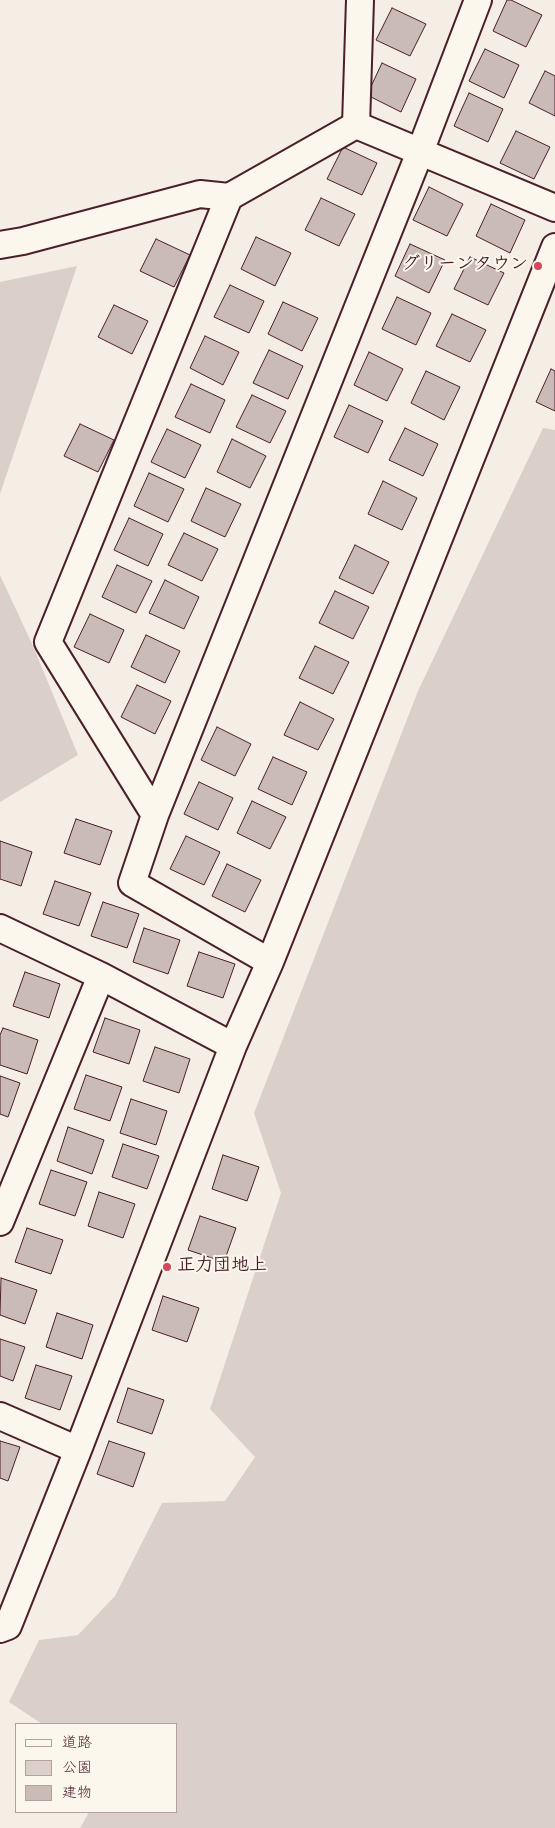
<!DOCTYPE html>
<html>
<head>
<meta charset="utf-8">
<style>
  body { margin:0 }
  #map { position:relative; width:555px; height:1828px; overflow:hidden; background:#f4eee4; font-family:Kalam,"Klee One",sans-serif }
  canvas { display:block }
  .legend { position:absolute; left:15px; top:1723px; width:162px; height:90px; box-sizing:border-box; background:#fbf7ec; border:1px solid #b4a19f; margin:0; padding:6px 9px; list-style:none; font-size:15px; color:#4a1f2b }
  .legend li { display:flex; align-items:center; gap:10px; height:25px }
  .legend b { width:25px; border:1px solid #b4a19f }
</style>
</head>
<body>
<div id="map">
<canvas width="555" height="1828"></canvas>
<ul class="legend">
<li><b style="height:6px;background:#fbf7ec"></b>道路</li>
<li><b style="height:14px;background:#dbd0c9"></b>公園</li>
<li><b style="height:14px;background:#cabbb6"></b>建物</li>
</ul>
</div>
<script>
const context = document.querySelector('canvas').getContext('2d');
context.lineJoin = 'round';
function fill(path, color) { context.fillStyle = color; context.fill(path, 'evenodd'); }
const poly = rows => new Path2D(rows.map(r => 'M' + r).join(''));
function strokePath(path, color, width, dash) { context.strokeStyle = color; context.lineWidth = width; context.lineCap = dash ? 'butt' : 'round'; context.setLineDash(dash || []); context.stroke(path); }
function write(font, color, halo, rows, align = 'center') {
  context.font = font + ' Kalam,"Klee One",sans-serif'; context.lineWidth = 4; context.setLineDash([]); context.textBaseline = 'middle'; context.strokeStyle = halo; context.fillStyle = color; for (const [text, x, y, turn = 0] of rows) {
    context.save(); context.translate(x, y); context.rotate((+turn || 0) * Math.PI / 180); context.textAlign = isNaN(turn) ? turn : align; if (halo) context.strokeText(text, 0, 0); context.fillText(text, 0, 0); context.restore();
  }
}
fill(poly([
  [77,266,0,494,0,282],
  [543,428,555,430,555,1828,80,1828,88,1814,87,1812,176,1812,176,1724,42,1724,9,1702,39,1640,78,1635,115,1596,162,1503,225,1501,255,1457,210,1409,281,1193,254,1113,418,691],
  [0,575,33,646,78,755,0,802]
]), '#dbd0c9');
const building = poly([
  [507,0,511,0,542,15,526,47,493,31,507,0],
  [392,8,426,24,410,56,376,40,392,8],
  [485,49,519,65,504,98,469,81,485,49],
  [382,63,416,79,401,112,367,95,382,63],
  [545,71,555,76,555,116,529,103,545,71],
  [469,93,503,109,488,142,454,126,469,93],
  [516,131,550,147,534,179,500,163,516,131],
  [343,147,377,163,362,195,327,179,343,147],
  [429,187,463,204,447,236,413,220,429,187],
  [321,198,355,214,339,246,305,230,321,198],
  [491,204,525,220,510,253,476,236,491,204],
  [256,237,291,253,275,286,241,269,256,237],
  [156,239,190,255,174,287,140,271,156,239],
  [410,244,445,260,429,293,395,276,410,244],
  [470,257,504,273,488,305,454,289,470,257],
  [230,285,264,301,249,333,214,317,230,285],
  [397,297,431,313,416,345,382,329,397,297],
  [283,302,318,318,302,351,268,334,283,302],
  [114,305,148,321,132,354,98,337,114,305],
  [452,314,486,330,470,362,436,346,452,314],
  [205,336,239,352,223,385,190,368,205,336],
  [269,350,303,366,288,399,253,383,269,350],
  [369,352,403,369,387,401,354,385,369,352],
  [551,369,555,371,555,411,536,402,551,369],
  [426,371,460,387,444,420,411,403,426,371],
  [191,384,225,400,210,433,175,417,191,384],
  [252,395,286,411,270,443,236,427,252,395],
  [349,405,383,421,368,453,334,437,349,405],
  [80,424,114,440,98,472,64,456,80,424],
  [405,428,438,444,423,476,389,460,405,428],
  [167,429,201,445,185,478,151,462,167,429],
  [232,439,266,456,250,488,217,472,232,439],
  [149,473,184,489,168,522,134,506,149,473],
  [383,481,417,498,402,530,368,514,383,481],
  [206,488,241,504,225,537,191,521,206,488],
  [129,518,163,534,148,566,114,550,129,518],
  [184,533,218,549,202,581,168,565,184,533],
  [355,545,389,562,373,594,339,578,355,545],
  [117,565,152,581,136,613,102,597,117,565],
  [165,580,199,597,184,629,149,613,165,580],
  [335,591,369,607,353,639,319,623,335,591],
  [90,614,124,630,109,663,74,647,90,614],
  [146,635,180,651,165,683,131,667,146,635],
  [315,646,349,662,333,694,299,678,315,646],
  [137,685,171,701,155,734,121,717,137,685],
  [300,702,334,719,318,750,284,735,300,702],
  [217,727,251,744,235,776,201,760,217,727],
  [273,757,307,772,292,805,258,789,273,757],
  [199,782,233,798,218,830,184,814,199,782],
  [252,801,286,817,270,849,237,833,252,801],
  [76,819,112,831,100,865,64,853,76,819],
  [186,836,220,852,204,885,170,869,186,836],
  [0,841,32,852,21,886,0,879,0,841],
  [227,864,261,880,245,912,212,896,227,864],
  [55,881,91,893,79,926,43,914,55,881],
  [103,902,139,914,127,948,91,936,103,902],
  [144,928,180,940,168,974,133,962,144,928],
  [199,952,235,964,223,998,187,986,199,952],
  [25,972,60,984,49,1018,13,1006,25,972],
  [105,1018,140,1030,129,1064,93,1052,105,1018],
  [3,1028,38,1040,27,1074,0,1065,0,1035,3,1028],
  [155,1047,190,1059,179,1093,143,1081,155,1047],
  [86,1075,122,1087,110,1121,74,1109,86,1075],
  [0,1076,20,1083,8,1117,0,1114,0,1076],
  [131,1099,167,1111,156,1145,120,1133,131,1099],
  [68,1127,104,1140,92,1174,57,1161,68,1127],
  [123,1144,159,1156,147,1189,112,1177,123,1144],
  [223,1155,259,1167,247,1201,212,1189,223,1155],
  [51,1170,87,1182,75,1216,39,1204,51,1170],
  [99,1192,135,1204,123,1238,88,1226,99,1192],
  [200,1216,236,1228,224,1262,188,1250,200,1216],
  [27,1228,63,1240,51,1274,15,1262,27,1228],
  [1,1278,37,1290,25,1324,0,1315,1,1278],
  [163,1296,199,1308,187,1342,152,1330,163,1296],
  [57,1313,93,1325,82,1359,46,1347,57,1313],
  [0,1339,25,1347,13,1381,0,1376,0,1339],
  [36,1365,72,1376,60,1410,25,1398,36,1365],
  [128,1388,164,1400,152,1434,117,1422,128,1388],
  [0,1441,20,1447,8,1481,0,1478,0,1441],
  [109,1441,145,1453,133,1487,97,1474,109,1441]
]);
fill(building, '#cabbb6');
strokePath(building, '#4a1f2b', 1);
const street = poly([
  [356,125,555,208],
  [356,125,360,0],
  [229,197,48,642,155,815,132,883,270,962],
  [0,245,23,241,200,194,229,197,356,125],
  [155,815,420,152,478,0],
  [0,928,101,976,233,1046],
  [0,1222,101,976],
  [0,1416,78,1450],
  [0,1629,8,1626,78,1450,233,1046,270,962,555,247]
]);
strokePath(street, '#4a1f2b', 30);
strokePath(street, '#fbf7ec', 26);
for (const [x, y, r, color] of [
  [538,266,5,"#d1495b"],
  [167,1267,5,"#d1495b"]
]) { const dot = new Path2D(); dot.arc(x, y, r, 0, 2 * Math.PI); context.fillStyle = color; context.fill(dot); strokePath(dot, '#fbf7ec', 2); }
write('bold 18px', '#4a1f2b', '#fbf7ec', [
  ["グリーンタウン",528,266],
  ["正力団地上",177,1267,"left"]
], 'right');
</script>
</body>
</html>
